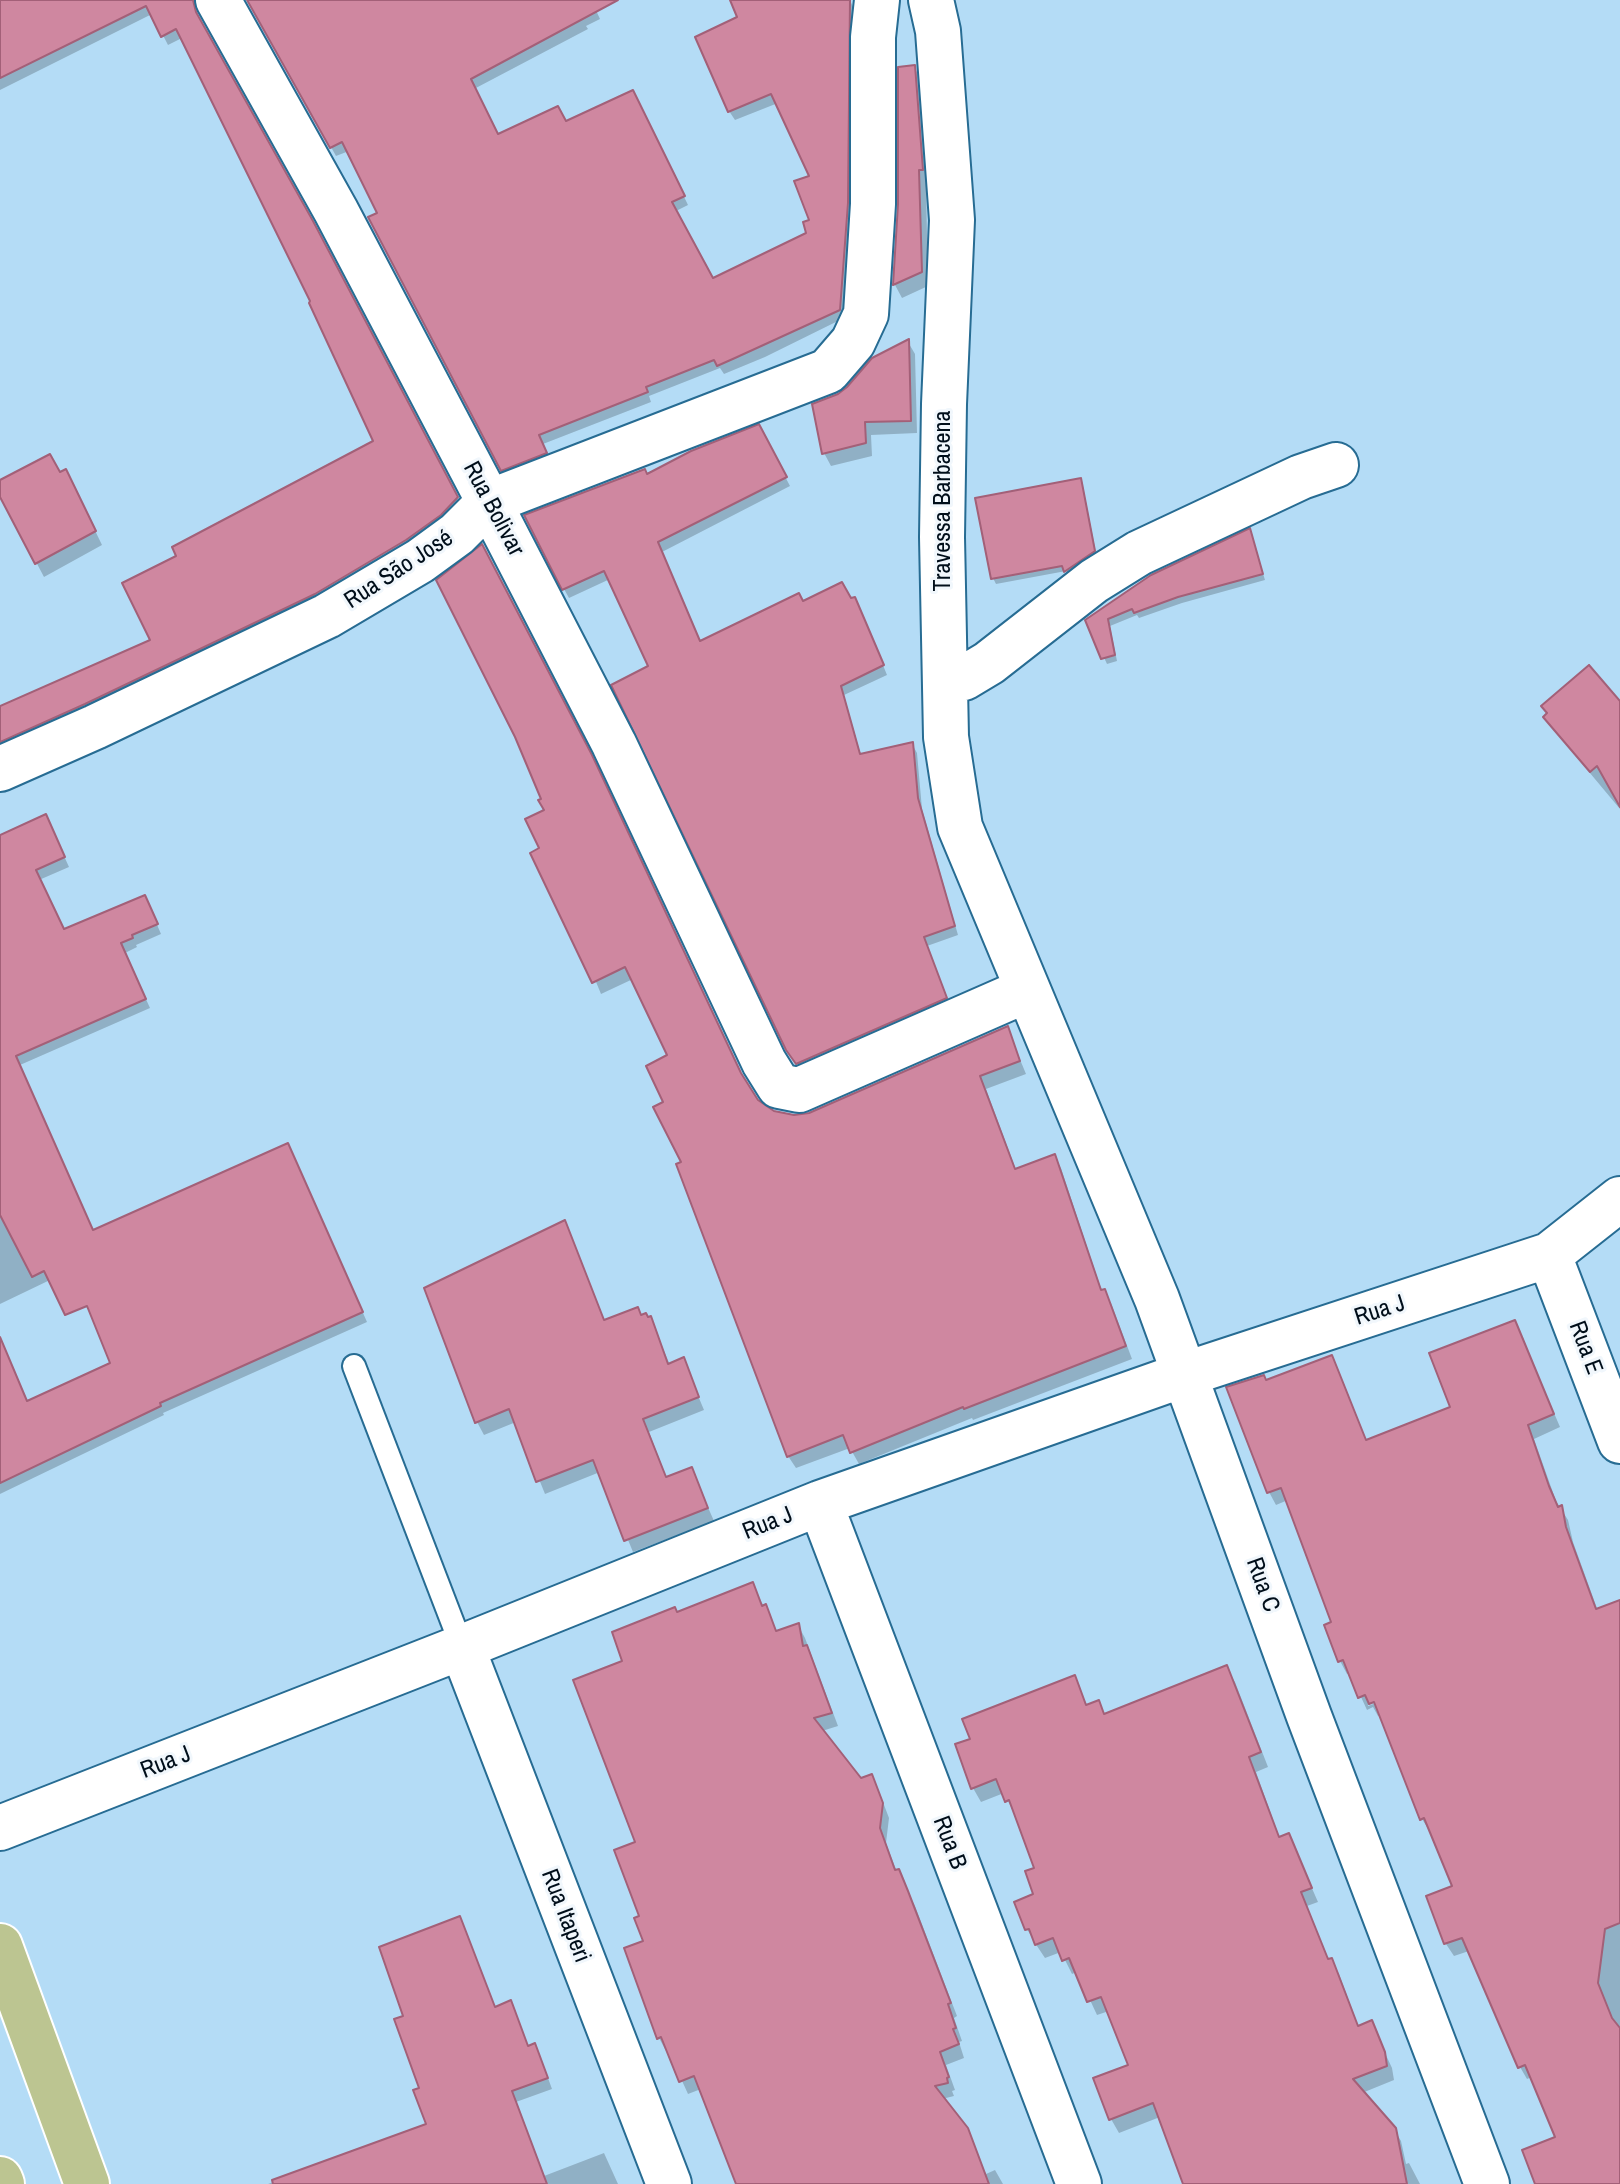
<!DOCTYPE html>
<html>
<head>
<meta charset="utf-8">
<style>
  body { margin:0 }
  canvas { display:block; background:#b4dcf6 }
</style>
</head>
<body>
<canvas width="1620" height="2184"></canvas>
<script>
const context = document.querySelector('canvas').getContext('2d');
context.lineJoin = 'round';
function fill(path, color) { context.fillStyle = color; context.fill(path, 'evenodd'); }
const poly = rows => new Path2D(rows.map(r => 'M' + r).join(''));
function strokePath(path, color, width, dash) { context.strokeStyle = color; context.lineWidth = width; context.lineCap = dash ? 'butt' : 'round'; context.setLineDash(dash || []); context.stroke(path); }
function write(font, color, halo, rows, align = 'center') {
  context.font = font + ' "Archivo Narrow",sans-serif'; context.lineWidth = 6; context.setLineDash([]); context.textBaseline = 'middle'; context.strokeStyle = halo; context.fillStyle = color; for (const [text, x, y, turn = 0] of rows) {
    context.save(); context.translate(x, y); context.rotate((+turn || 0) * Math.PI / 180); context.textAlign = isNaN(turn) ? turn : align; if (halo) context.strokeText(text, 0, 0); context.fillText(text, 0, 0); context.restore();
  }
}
fill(poly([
  [0,0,200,0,197,11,200,24,317,233,462,508,320,603,0,753,0,712,152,641,179,557,375,442,313,302,182,38,168,45,152,14,0,90],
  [249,0,607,0,594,6,600,19,586,26,588,29,474,89,498,137,566,123,638,102,688,205,676,211,713,281,809,234,812,222,811,177,778,103,735,120,729,111,739,18,746,0,850,0,856,14,852,214,846,317,765,357,724,374,720,368,649,396,651,402,543,444,551,462,508,479,349,151,336,156],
  [914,67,922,81,930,183,926,184,928,286,902,298,895,285,900,204],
  [908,342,915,354,917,433,871,435,872,456,831,466,824,453,839,396],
  [759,427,790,486,662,552,700,643,802,604,851,601,860,609,887,675,844,695,861,756,912,744,917,753,922,809,958,935,927,946,951,1007,801,1072,651,667,610,579,569,598,564,589,647,476],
  [59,474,73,485,102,545,44,577,0,494,0,483],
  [1080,480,1083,486,1097,558,1070,577,1066,571,996,584,993,578],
  [1250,531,1265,580,1182,603,1139,618,1137,615,1110,626,1117,661,1107,664,1087,621],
  [1620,704,1620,809,1549,724],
  [50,825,69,867,39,880,64,931,149,906,161,934,136,945,137,947,125,953,150,1008,20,1065,93,1232,293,1154,367,1322,163,1413,164,1415,0,1494,0,1389,27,1403,113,1364,165,1313,50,1280,0,1304,0,838],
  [541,849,744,1081,763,1108,794,1117,810,1115,1007,1028,1026,1074,986,1089,1016,1170,1054,1156,1061,1168,1102,1292,1111,1303,1132,1359,973,1420,972,1418,859,1464,850,1448,796,1468,788,1456,684,1163,666,1103,670,1055,633,979,601,994],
  [564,1222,605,1321,641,1317,650,1318,670,1365,683,1360,704,1410,649,1432,667,1479,691,1469,714,1521,633,1552,600,1472,545,1494,516,1422,484,1435,477,1422],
  [1515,1322,1560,1427,1534,1439,1556,1501,1568,1520,1573,1542,1598,1611,1620,1608,1620,2184,1574,2184,1532,2077,1527,2079,1520,2067,1469,1951,1454,1956,1446,1944,1429,1897,1454,1887,1432,1831,1430,1832,1422,1819,1382,1714,1378,1716,1373,1707,1367,1710,1350,1673,1347,1674,1340,1661,1333,1623,1288,1500,1276,1505,1269,1492,1266,1383,1331,1357,1367,1442,1453,1408],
  [1384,1700,1368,1706,1368,1702],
  [752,1584,778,1633,798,1625,805,1638,838,1726,822,1731,861,1780,871,1776,878,1789,889,1818,886,1843,897,1872,915,1906,957,2016,954,2018,962,2041,959,2042,964,2058,946,2065,955,2090,952,2091,954,2096,942,2099,966,2129,986,2174,995,2170,1003,2184,737,2184,701,2089,688,2094,668,2050,666,2051,659,2038,642,1918,625,1662,677,1614],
  [1226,1668,1235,1682,1268,1767,1256,1772,1280,1839,1289,1836,1318,1902,1307,1906,1329,1961,1331,1960,1339,1974,1359,2028,1371,2023,1392,2068,1394,2080,1362,2093,1392,2126,1401,2141,1406,2164,1409,2163,1420,2184,1185,2184,1160,2117,1119,2133,1111,2119,1130,2066,1109,2011,1097,2015,1077,1972,1072,1974,1061,1952,1045,1958,1035,1943,1027,1929,1036,1895,1036,1869,1015,1815,1004,1793,981,1802,973,1788,958,1745,973,1740,1074,1678,1088,1707,1098,1703,1105,1715],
  [459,1919,496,2009,510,2003,529,2048,534,2046,540,2056,552,2089,516,2102,544,2176,604,2153,618,2184,268,2184,428,2125,406,2017]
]), '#0003');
const building = poly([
  [0,0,193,0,196,12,313,221,458,497,441,515,406,540,315,594,85,704,0,742,0,706,150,640,122,583,176,556,172,547,373,441,309,303,310,301,176,29,161,37,146,6,0,78,0,0],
  [247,0,618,0,471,79,498,134,558,106,566,121,633,90,685,196,672,202,713,278,806,233,803,222,809,220,794,181,809,176,771,94,728,112,695,37,737,17,730,0,850,0,848,203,840,310,735,358,717,366,714,360,646,387,648,392,539,435,547,453,501,471,368,217,377,213,342,142,330,148,247,0],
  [915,65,923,170,919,170,922,272,893,285,898,204,898,67,915,65],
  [909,339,911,421,865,422,866,443,822,454,812,404,838,394,847,387,872,358,909,339],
  [759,424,787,477,658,542,700,641,799,593,803,601,842,582,851,598,855,597,884,665,841,686,860,754,913,742,918,798,955,926,924,937,947,998,796,1064,786,1050,611,685,648,666,604,571,562,590,524,515,645,469,647,474,691,451,759,424],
  [50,454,60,472,66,469,96,531,35,564,0,497,0,480,50,454],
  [1081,478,1095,551,1064,572,1062,566,991,579,975,498,1081,478],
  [1250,528,1263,574,1178,597,1134,613,1132,609,1108,619,1115,655,1101,659,1085,620,1151,575,1250,528],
  [482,544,592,755,741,1073,758,1100,774,1111,794,1115,809,1113,1008,1026,1020,1061,980,1076,1015,1169,1055,1154,1101,1290,1105,1289,1126,1346,964,1409,963,1407,850,1453,843,1435,787,1457,676,1164,681,1162,653,1107,663,1102,646,1066,667,1055,625,967,592,983,530,853,539,848,525,819,544,810,538,800,541,799,515,737,436,580,482,544],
  [1589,665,1620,701,1620,807,1597,766,1590,772,1543,717,1547,713,1541,706,1589,665],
  [46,814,65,857,36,870,64,929,145,895,158,924,132,935,133,938,121,943,146,999,16,1056,93,1230,288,1143,363,1312,160,1403,161,1406,0,1483,0,1337,27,1401,110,1363,87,1306,65,1315,44,1271,32,1277,0,1215,0,835,46,814],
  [565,1220,604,1320,638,1307,641,1315,646,1313,648,1317,651,1316,668,1364,684,1357,699,1397,643,1419,666,1477,692,1467,708,1508,624,1541,593,1460,536,1482,509,1409,475,1423,424,1288,565,1220],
  [1515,1320,1554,1414,1528,1425,1549,1486,1558,1507,1562,1505,1566,1527,1596,1609,1620,1600,1620,1923,1605,1929,1598,1983,1612,2018,1620,2028,1620,2184,1535,2184,1522,2150,1555,2137,1525,2065,1518,2068,1462,1938,1444,1944,1426,1896,1452,1886,1424,1818,1420,1820,1374,1702,1369,1704,1365,1695,1358,1698,1343,1660,1338,1662,1324,1625,1331,1622,1281,1488,1267,1493,1226,1387,1264,1375,1266,1380,1332,1355,1366,1440,1450,1407,1429,1353,1515,1320],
  [753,1582,762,1606,766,1604,776,1631,799,1623,803,1646,807,1645,832,1713,814,1718,861,1778,872,1774,883,1803,880,1828,895,1870,899,1869,908,1891,951,2003,948,2004,956,2028,953,2029,959,2044,940,2052,949,2077,947,2078,948,2083,935,2086,968,2128,989,2184,736,2184,694,2076,679,2082,661,2037,657,2039,624,1948,643,1941,634,1918,639,1916,614,1850,635,1842,573,1680,622,1661,612,1632,675,1607,677,1612,753,1582],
  [1227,1665,1261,1752,1249,1757,1279,1837,1289,1833,1312,1888,1301,1892,1328,1959,1332,1958,1358,2026,1372,2020,1385,2052,1387,2066,1353,2079,1396,2128,1407,2184,1183,2184,1153,2103,1109,2120,1093,2078,1128,2065,1101,1997,1087,2002,1069,1958,1062,1961,1053,1938,1035,1945,1029,1929,1025,1930,1014,1902,1033,1894,1025,1871,1034,1868,1009,1800,1005,1802,996,1779,971,1789,955,1744,970,1739,962,1719,1075,1675,1086,1705,1099,1700,1104,1714,1227,1665],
  [460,1916,495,2007,511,2000,528,2046,535,2043,548,2078,512,2091,547,2184,273,2184,272,2180,426,2124,413,2090,419,2088,394,2019,403,2016,379,1947,460,1916]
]);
fill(building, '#cf87a0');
strokePath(building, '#a36078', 2);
const service = poly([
  [354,1366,462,1647]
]);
const minor = poly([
  [218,0,336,211,489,502,614,744,764,1062,779,1086,799,1090,1027,990],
  [931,0,938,31,952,220,944,404,942,537,946,737,960,827,1157,1299,1309,1716,1487,2184],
  [945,681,964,678,989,663,1094,581,1139,553,1301,477,1336,465],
  [0,769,95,727,327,616,420,561,457,534,489,502,828,371,853,342,866,314,873,204,873,37,877,0],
  [1549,1255,1620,1441],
  [820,1503,1079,2184],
  [462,1647,669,2184],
  [0,1828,462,1647,820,1503,1186,1374,1549,1255,1620,1199]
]);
const primary = poly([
  [0,1946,87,2184],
  [0,2179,2,2184]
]);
strokePath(service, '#276c93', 26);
strokePath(minor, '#276c93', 48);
strokePath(primary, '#fff', 48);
strokePath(service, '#fff', 22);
strokePath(minor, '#fff', 44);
strokePath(primary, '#bcc591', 44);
write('24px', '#000e1a', '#f1f7fc', [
  ["Travessa Barbacena",944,501,-90],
  ["Rua Bolivar",493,509,62],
  ["Rua São José",399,570,-33],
  ["Rua J",1380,1311,-18],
  ["Rua E",1585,1348,69],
  ["Rua J",768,1524,-22],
  ["Rua C",1262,1585,70],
  ["Rua J",166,1763,-21],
  ["Rua B",949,1843,69],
  ["Rua Itaperi",565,1916,69]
]);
</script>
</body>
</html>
